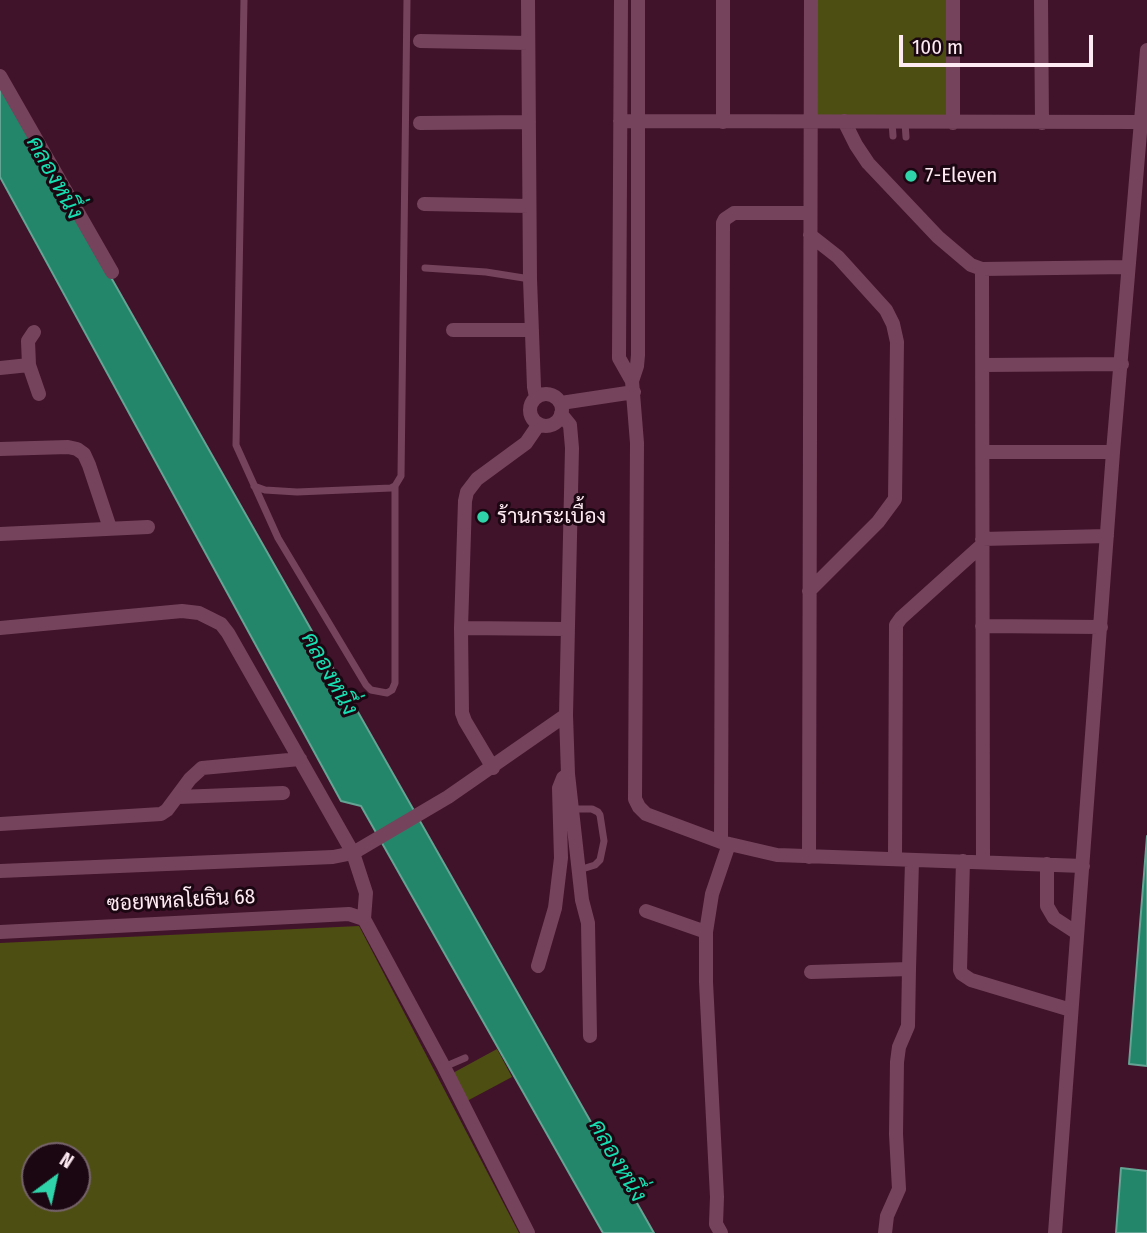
<!DOCTYPE html>
<html>
<head>
<meta charset="utf-8">
<style>
  body { margin:0 }
  #map { position:relative; width:1147px; height:1233px; overflow:hidden; background:#40132b; font-family:"Fira Sans Condensed",sans-serif }
  canvas { display:block }
  .north { position:absolute; left:21px; top:1142px; width:70px; height:70px; box-sizing:border-box; background:#1b0711; border:2px solid #75626b; border-radius:50%; rotate:33deg; font-size:19px; font-weight:700; line-height:28px; text-align:center; color:#fdeaf2 }
  .north::after { content:''; display:block; margin:auto; width:24px; height:32px; background:#30d4aa; clip-path:polygon(50% 0,100% 100%,50% 72%,0 100%) }
  .scale { position:absolute; left:899px; top:35px; width:194px; height:32px; box-sizing:border-box; border:4px solid #fdeaf2; border-top:0; padding-left:9px; font-size:21px; line-height:24px; white-space:nowrap; color:#fdeaf2; -webkit-text-stroke:5px #1b0711; paint-order:stroke }
</style>
</head>
<body>
<div id="map">
<canvas width="1147" height="1233"></canvas>
<div class="north">N</div>
<div class="scale">100 m</div>
</div>
<script>
const context = document.querySelector('canvas').getContext('2d');
context.lineJoin = 'round';
function fill(path, color) { context.fillStyle = color; context.fill(path, 'evenodd'); }
const poly = rows => new Path2D(rows.map(r => 'M' + r).join(''));
function strokePath(path, color, width, dash) { context.strokeStyle = color; context.lineWidth = width; context.lineCap = dash ? 'butt' : 'round'; context.setLineDash(dash || []); context.stroke(path); }
function write(font, color, halo, rows, align = 'center') {
  context.font = font + ' "Fira Sans Condensed",Sarabun,sans-serif'; context.lineWidth = 6; context.setLineDash([]); context.textBaseline = 'middle'; context.strokeStyle = halo; context.fillStyle = color; for (const [text, x, y, turn = 0] of rows) {
    context.save(); context.translate(x, y); context.rotate((+turn || 0) * Math.PI / 180); context.textAlign = isNaN(turn) ? turn : align; if (halo) context.strokeText(text, 0, 0); context.fillText(text, 0, 0); context.restore();
  }
}
fill(poly([
  [808,0,950,0,950,117,811,119],
  [359,926,519,1233,0,1233,0,943],
  [35,1156,77,1156,77,1198,35,1198],
  [497,1049,512,1077,467,1101,451,1074]
]), '#4d4e11');
const water = poly([
  [0,82,654,1233,603,1233,361,806,341,801,0,177,0,82],
  [1147,836,1147,1066,1129,1064,1147,836],
  [1121,1168,1147,1171,1147,1233,1116,1233,1121,1168]
]);
fill(water, '#23866b');
strokePath(water, '#64a494', 2);
strokePath(poly([
  [244,0,236,445,278,538,366,685,371,690,387,693,392,690,395,683,395,486],
  [892,122,893,136],
  [905,122,906,137],
  [425,268,486,272,530,279],
  [254,486,265,490,297,492,391,488,395,486,401,476,407,0],
  [573,809,592,809,598,812,600,815,604,841,600,860,595,865,579,870],
  [444,1067,465,1058]
]), '#75445c', 7);
strokePath(poly([
  [528,0,530,279,534,387,536,397],
  [621,0,619,358,632,381,637,443,635,799,639,807,646,814,654,817,721,842,777,855,1083,866],
  [723,0,723,122],
  [953,0,953,123],
  [1041,0,1042,123],
  [420,41,528,43],
  [0,76,112,272],
  [620,121,1142,122],
  [844,121,856,145,868,163,938,237,971,265,982,269,1128,267],
  [420,123,529,122],
  [424,204,529,206],
  [982,269,983,861],
  [453,330,532,330],
  [29,365,28,341,34,332],
  [983,365,1122,364],
  [0,368,29,365,39,394],
  [632,381,637,366,638,355,638,0],
  '530 410a16 16 0 1 1 32 0a16 16 0 1 1-32 0Z',
  [561,403,634,392],
  [0,449,68,447,77,449,84,454,89,465,110,528],
  [984,452,1113,452],
  [0,534,148,527],
  [982,539,1107,536],
  [809,591,878,522,895,499,897,342,893,324,886,310,838,257,810,235],
  [982,626,1101,627],
  [0,628,182,611,199,613,221,624,228,633,353,853,366,893,364,919,444,1067,528,1233],
  [461,628,567,629],
  [566,715,568,774,582,900,588,923,590,1036],
  [493,768,465,721,462,713,461,628,465,501,467,492,477,479,526,443,539,424],
  [178,797,283,793],
  [0,824,161,814,167,810,190,779,202,768,300,759],
  [721,842,723,223,725,219,734,213,809,213],
  [809,857,811,0],
  [895,858,896,625,901,618,982,545],
  [963,861,960,970,962,974,971,980,1071,1010],
  [1047,864,1047,906,1054,918,1077,933],
  [0,871,333,857,353,853,448,797,566,715,572,448,570,425,561,414],
  [646,911,706,932],
  [0,932,349,914,364,919],
  [538,966,555,908,561,858,559,788,563,778,568,774],
  [811,972,909,969,912,861],
  [721,1233,716,1224,717,1197,706,982,706,932,712,894,729,844],
  [885,1233,887,1216,899,1189,896,1134,897,1062,899,1047,908,1026,909,969],
  [1055,1233,1113,452,1147,50]
]), '#75445c', 14);
for (const [x, y, r, color] of [
  [911,176,7,"#30d4aa"],
  [483,517,7,"#30d4aa"]
]) { const dot = new Path2D(); dot.arc(x, y, r, 0, 2 * Math.PI); context.fillStyle = color; context.fill(dot); strokePath(dot, '#1b0711', 2.5); }
write('21px', '#fdeaf2', '#1b0711', [
  ["7-Eleven",925,176],
  ["ร้านกระเบื้อง",497,517]
], 'left');
write('21px', '#fdeaf2', '#1b0711', [
  ["ซอยพหลโยธิน 68",181,901,-3]
]);
write('italic 23px', '#16deb0', '#1b0711', [
  ["คลองหนึ่ง",54,178,61],
  ["คลองหนึ่ง",329,674,61],
  ["คลองหนึ่ง",617,1161,60]
]);
</script>
</body>
</html>
